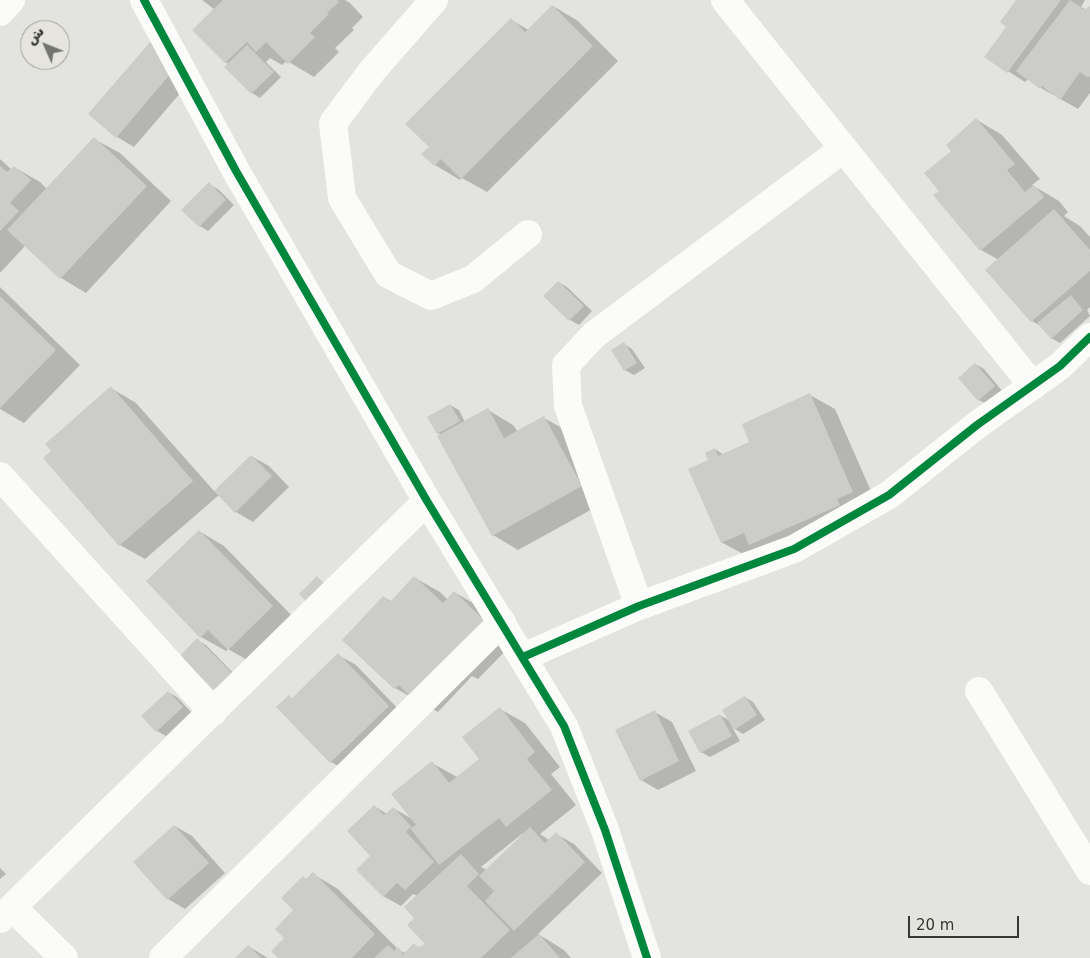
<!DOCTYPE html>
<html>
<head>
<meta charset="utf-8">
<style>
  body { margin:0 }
  #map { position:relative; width:1090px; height:958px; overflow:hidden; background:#e3e3df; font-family:"DejaVu Sans",Vazirmatn,sans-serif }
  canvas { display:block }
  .north { position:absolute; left:20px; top:20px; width:50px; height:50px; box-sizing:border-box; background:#e5e4dd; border:1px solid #9f9e99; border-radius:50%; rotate:314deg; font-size:14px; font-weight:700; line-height:20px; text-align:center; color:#363633 }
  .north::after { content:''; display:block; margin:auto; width:18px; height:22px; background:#73736f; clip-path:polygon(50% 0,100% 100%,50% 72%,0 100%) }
  .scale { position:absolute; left:908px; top:916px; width:111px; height:22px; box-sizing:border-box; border:2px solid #363633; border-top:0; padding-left:6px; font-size:15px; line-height:18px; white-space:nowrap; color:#363633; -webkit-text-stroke:4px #e5e4dd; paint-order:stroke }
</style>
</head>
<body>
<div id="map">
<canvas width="1090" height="958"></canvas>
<div class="north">ش</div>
<div class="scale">20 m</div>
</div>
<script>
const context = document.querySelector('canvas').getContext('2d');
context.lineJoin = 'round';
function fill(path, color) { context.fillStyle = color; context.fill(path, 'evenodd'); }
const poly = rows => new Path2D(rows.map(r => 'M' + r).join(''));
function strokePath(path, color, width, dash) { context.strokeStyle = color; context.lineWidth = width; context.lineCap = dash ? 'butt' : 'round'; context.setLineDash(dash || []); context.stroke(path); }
fill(poly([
  [202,0,345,0,350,3,363,17,352,28,354,30,335,48,339,52,314,77,287,61,282,65,270,58,266,62,281,77,260,98,252,93,226,67,228,64,194,30,215,10],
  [1018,0,1085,0,1081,7,1087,10,1090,8,1090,93,1078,109,1041,88,1028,79,1025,82,986,57,1008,27],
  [553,6,578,21,618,61,487,192,462,178,460,180,435,165,423,154,430,147,511,20,529,30],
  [150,44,194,77,134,147,117,137],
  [977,120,1002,135,1040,179,1032,185,1059,201,1068,212,1064,216,1080,226,1090,237,1090,307,1087,310,1090,316,1060,343,1051,338,1042,327,1032,321,987,270,999,260,981,250,935,196,940,191,952,151],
  [94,139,120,153,171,201,86,293,61,278,26,245,1,272,0,272,0,159,12,170,14,167,40,182,47,189],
  [209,184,218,189,234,205,208,231,200,226,183,210],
  [558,282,567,287,592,311,579,325,570,320,545,296],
  [0,287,80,365,24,423,0,409],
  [624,344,632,349,645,368,634,375,625,370],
  [975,364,984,369,1003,392,988,405,979,400,960,378],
  [111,388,136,403,215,492,251,456,269,466,289,487,253,522,236,512,219,495,145,559,120,545,52,451],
  [810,395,835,409,878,507,747,556,721,542,710,461,715,449,724,455,751,443],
  [450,405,459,410,465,422,488,410,513,425,518,432,544,418,569,432,607,501,518,550,493,535,441,435,438,433],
  [199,531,224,546,297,621,254,664,228,649,226,651,201,637],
  [415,578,440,592,448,600,454,592,480,607,515,641,478,679,472,676,438,712,395,688,344,640,384,597,392,602],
  [197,640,206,645,241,681,181,656],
  [338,655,356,665,405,716,348,772,331,762,293,699],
  [168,692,177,697,191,712,166,736,157,731,143,716],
  [745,697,753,702,765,720,743,734,732,727,740,741,710,757,701,752,720,715,730,721],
  [500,709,525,723,560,767,551,774,576,805,540,834,549,840,556,834,574,844,602,873,538,934,564,950,571,958,280,958,295,910,307,880,313,874,338,889,399,950,405,953,415,945,421,949,427,944,416,918,418,896,413,894,401,906,383,896,372,856,374,806,387,814,393,808,414,820,432,763,457,777,481,759],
  [523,833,524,834,487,870,481,867],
  [655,712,672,722,696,771,658,790,641,780],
  [175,826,192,836,225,873,185,909,168,899],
  [0,868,6,874,0,879],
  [248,946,268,958,236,958]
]), '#0003');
fill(poly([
  [223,0,337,0,339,2,327,13,329,14,310,33,315,37,288,64,266,42,256,52,247,42,225,63,192,30],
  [1016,0,1061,0,1007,73,984,57,1006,27,1000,22],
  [1070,0,1085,10,1089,6,1090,7,1090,76,1088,78,1080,72,1060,100,1042,86,1040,89,1016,71],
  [552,5,593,46,461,179,441,159,434,166,421,154,429,147,405,124,511,18,525,32],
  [150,42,177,66,116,138,88,114],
  [247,45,274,72,251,94,224,67],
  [976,118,1015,164,1007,170,1025,192,1034,185,1044,197,980,251,933,195,939,191,924,173,951,151,946,145],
  [94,137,147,186,60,279,7,230],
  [0,166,7,172,14,166,31,180,10,203,19,211,0,231],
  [209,182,226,200,199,227,181,210],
  [1054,209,1090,250,1090,271,1031,322,985,270],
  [558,281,584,306,569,321,543,296],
  [1071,295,1083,310,1051,339,1037,323],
  [0,296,56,350,0,408],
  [624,342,637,363,624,371,611,350],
  [975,363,995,386,978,401,958,378],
  [111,386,193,481,119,546,43,458,51,451,45,444],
  [810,393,853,492,837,499,840,505,749,545,744,533,721,543,688,469,708,460,705,453,715,448,718,456,749,442,742,424],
  [450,404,460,421,437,434,427,417],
  [488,408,504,438,544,416,582,486,492,536,437,436],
  [251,455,272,476,235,513,214,491],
  [199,530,273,606,228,650,208,630,200,638,146,581],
  [317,576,326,585,308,603,299,594],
  [414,576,443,603,454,591,490,626,412,698,399,685,394,689,342,640,383,596,390,602],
  [197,638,234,675,216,692,180,656],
  [338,653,389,706,330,763,276,707,289,695,292,698],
  [168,691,183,707,156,732,141,716],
  [745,696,757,715,734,730,722,710],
  [500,707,535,752,527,759,552,790,506,827,499,818,439,865,410,828,416,825,391,794,432,761,449,783,479,759,462,737],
  [655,710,679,761,640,781,615,730],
  [720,714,732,736,700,753,688,731],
  [374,805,384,815,393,807,411,826,406,832,434,862,405,890,397,883,383,897,356,870,370,856,347,831],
  [174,825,209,863,167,900,133,862],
  [530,827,545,843,556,832,585,862,514,931,485,901,494,891,479,876],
  [461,854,479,874,467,886,510,930,481,958,374,958,388,945,394,951,398,947,403,954,414,943,418,947,425,944,407,925,414,918,404,907],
  [313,872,375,934,352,958,278,958,271,951,284,938,275,929,293,910,281,898,303,876,306,879],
  [539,934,560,958,511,958],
  [248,945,261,958,235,958]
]), '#ccccc9');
strokePath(poly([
  [144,0,236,171,427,501,564,726,605,830,647,958],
  [434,0,372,71,333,123,342,198,388,274,431,296,473,279,528,234],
  [725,0,1033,386],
  [0,12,11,0],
  [0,476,213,712],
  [639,606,568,406,566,365,594,335,843,149],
  [523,657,639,606,794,549,889,495,977,425,1060,366,1090,337],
  [979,691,1090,871],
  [13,908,64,958],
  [0,919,427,501],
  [163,958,502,622]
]), '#fbfbfa', 28);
strokePath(poly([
  [144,0,236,171,427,501,564,726,605,830,647,958],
  [523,657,639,606,794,549,889,495,977,425,1060,366,1090,337]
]), '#00873e', 8);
</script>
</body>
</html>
